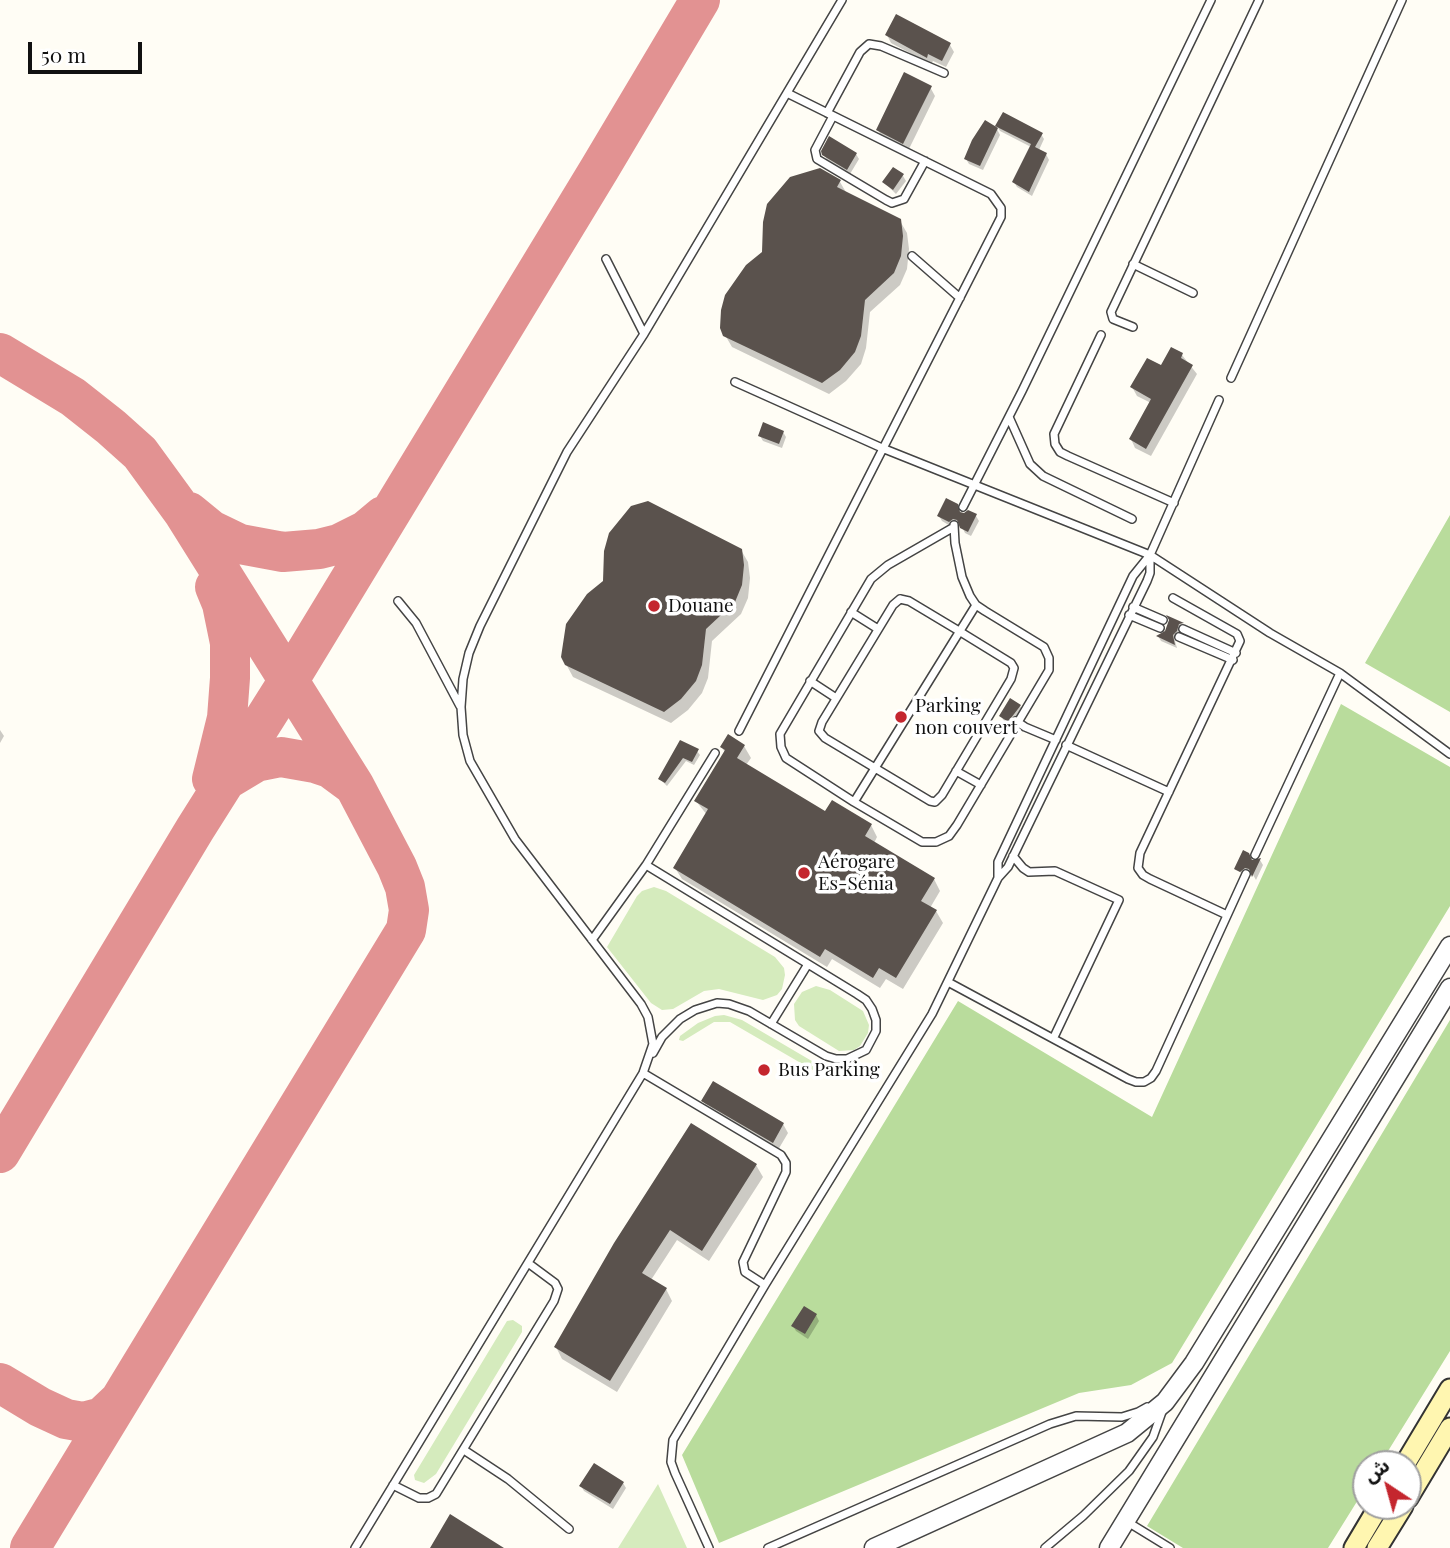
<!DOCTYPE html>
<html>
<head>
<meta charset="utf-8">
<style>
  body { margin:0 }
  #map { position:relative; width:1450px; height:1548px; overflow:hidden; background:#fffdf5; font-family:"Playfair Display","Noto Sans Arabic",serif }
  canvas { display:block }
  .north { position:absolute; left:1352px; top:1450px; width:70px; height:70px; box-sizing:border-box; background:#fff; border:2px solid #a0a0a0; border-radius:50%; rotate:324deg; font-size:19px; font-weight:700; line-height:28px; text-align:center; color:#111 }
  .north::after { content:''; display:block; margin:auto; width:24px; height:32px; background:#c4262e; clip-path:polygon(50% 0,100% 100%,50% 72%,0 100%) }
  .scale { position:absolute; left:28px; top:42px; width:114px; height:32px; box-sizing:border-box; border:4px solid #111; border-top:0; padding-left:9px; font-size:21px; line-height:24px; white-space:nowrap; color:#111; -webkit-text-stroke:5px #fff; paint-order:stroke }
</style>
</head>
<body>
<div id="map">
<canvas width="1450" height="1548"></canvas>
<div class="north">ش</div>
<div class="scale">50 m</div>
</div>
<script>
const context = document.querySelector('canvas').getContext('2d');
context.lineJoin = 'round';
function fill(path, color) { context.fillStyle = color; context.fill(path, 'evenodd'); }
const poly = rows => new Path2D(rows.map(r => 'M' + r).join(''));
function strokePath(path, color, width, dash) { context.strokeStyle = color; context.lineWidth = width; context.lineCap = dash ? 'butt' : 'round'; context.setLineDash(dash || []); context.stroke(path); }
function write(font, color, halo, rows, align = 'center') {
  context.font = font + ' "Playfair Display",serif'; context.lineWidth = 7; context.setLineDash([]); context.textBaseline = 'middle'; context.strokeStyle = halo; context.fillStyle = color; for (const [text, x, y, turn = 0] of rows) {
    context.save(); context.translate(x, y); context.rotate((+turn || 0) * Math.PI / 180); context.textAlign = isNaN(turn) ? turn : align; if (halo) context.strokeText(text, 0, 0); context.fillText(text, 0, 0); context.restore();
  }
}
fill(poly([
  [654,887,666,891,775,957,784,968,785,975,782,989,777,995,763,1000,719,989,704,991,673,1009,662,1010,651,1003,607,947,637,896,642,891],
  [816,986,830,990,863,1011,869,1025,868,1033,860,1046,854,1050,839,1051,799,1026,795,1020,794,1004,802,992],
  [724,1015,742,1020,822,1067,823,1072,818,1073,730,1022,714,1022,683,1041,679,1040,680,1036,698,1023,715,1016],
  [513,1320,522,1326,522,1332,436,1474,424,1483,415,1480,414,1475,507,1321],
  [658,1484,687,1548,618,1548]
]), '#d5ebbd');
fill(poly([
  [1450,515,1450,712,1365,663],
  [1341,704,1450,767,1450,906,1172,1363,1131,1385,1079,1393,719,1543,682,1455,958,1001,1152,1117],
  [1450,1020,1450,1351,1380,1464,1366,1464,1366,1487,1328,1548,1183,1548,1147,1526]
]), '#b9dc9c');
fill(poly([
  [887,35,950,45,954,52,946,67,933,61,931,64,891,43],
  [930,87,935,96,908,151,883,139,878,130],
  [997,126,1041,134,1044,139,1039,150,1046,154,1049,160,1032,196,1017,187,1014,182,1031,147,1000,131],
  [997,129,1000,135,983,170,969,164,966,159],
  [824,154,856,154,859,159,850,174,827,160],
  [903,176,906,181,896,194,884,182],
  [840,182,847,194,900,221,907,233,909,249,907,269,900,285,870,312,866,348,861,364,846,381,829,394,732,347,725,335],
  [1182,355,1197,374,1151,456,1135,448,1131,439,1151,403,1137,396,1132,387],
  [783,432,786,437,782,448,763,441,760,436],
  [960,514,976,516,979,521,971,536,965,533,961,525,956,524,952,527,942,521,939,516],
  [741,550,748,562,750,578,748,598,741,614,712,641,708,678,702,693,688,710,671,723,573,677,566,664],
  [1170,619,1182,624,1185,629,1181,630,1180,637,1175,641,1177,648,1161,641,1158,636,1167,632],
  [1020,706,1023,711,1012,726,1004,721,1001,716],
  [0,730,4,736,0,743],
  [681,742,697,751,700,755,694,765,686,761,667,786,660,779],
  [744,746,751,758,746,765,826,814,871,825,877,837,874,843,934,879,940,891,930,908,936,911,943,923,903,989,886,979,880,988,832,959,827,967,682,879,675,868,707,815,696,801,725,753,722,747],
  [1260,860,1263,865,1256,880,1252,873,1248,873,1244,876,1236,868],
  [703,1101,783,1124,788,1133,778,1150,708,1109],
  [756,1165,763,1177,709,1261,677,1240,651,1280,666,1289,672,1301,617,1392,562,1359,556,1347,616,1244],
  [816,1315,819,1321,808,1339,796,1331,793,1326],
  [623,1483,626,1488,613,1509,584,1491,581,1486]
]), '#0003');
strokePath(poly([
  [0,353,73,397,111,427,140,453,183,512,354,785,397,867,405,887,409,910,406,930,30,1548],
  [189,512,211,530,240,544,283,552,319,549,339,544,365,531,383,516],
  [212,779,227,718,230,678,230,643,222,604,215,587],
  [226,780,256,762,281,757,315,763,330,768,353,785],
  [0,1153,195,829,289,680,600,168,700,0],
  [0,1383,40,1407,66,1419,83,1422,102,1417,120,1400]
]), '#e29292', 40);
fill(poly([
  [896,14,951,43,942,61,928,54,927,58,885,35],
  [904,72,932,86,903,144,876,130],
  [1003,112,1043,133,1035,147,1047,153,1029,192,1012,182,1031,144,995,126],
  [985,120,998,128,980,166,964,159,972,140],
  [829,136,857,153,847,170,822,155,821,151],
  [893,167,904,174,893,190,882,182],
  [820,168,841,180,837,187,901,219,903,236,901,256,894,273,865,300,861,336,855,352,840,370,822,383,723,336,720,328,721,310,725,295,746,265,762,252,763,222,767,204,790,177],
  [1171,347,1183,353,1181,358,1193,365,1146,449,1129,439,1151,399,1130,387,1147,358,1161,365],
  [763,422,784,431,779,444,758,436],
  [946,498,958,504,960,512,964,513,968,510,977,514,968,532,960,528,957,520,953,519,949,522,937,516],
  [648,501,742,549,744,565,742,585,735,602,706,629,702,665,696,681,681,699,664,712,565,665,561,657,566,624,587,594,603,581,604,551,609,533,631,506],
  [1166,615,1184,623,1179,624,1177,631,1173,635,1175,645,1156,636,1165,631,1169,620],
  [1010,698,1021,705,1011,718,1010,723,999,716],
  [728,734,745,745,737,758,825,811,832,800,872,824,865,836,935,878,921,901,937,910,896,978,879,968,873,978,825,949,820,957,673,868,708,809,694,801,725,750,720,747],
  [680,740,699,749,692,762,683,758,665,783,658,779],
  [1243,850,1249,853,1252,860,1261,858,1252,877,1249,869,1245,868,1240,872,1234,869],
  [713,1081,784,1123,773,1143,701,1101],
  [691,1123,757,1164,702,1251,670,1230,642,1273,667,1288,610,1381,554,1347,614,1243],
  [804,1306,817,1314,805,1334,791,1326],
  [594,1463,624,1482,610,1504,579,1486],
  [450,1514,504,1548,430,1548]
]), '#5a524d');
const service = poly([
  [827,113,860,52,869,44,881,46,944,73],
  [833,116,815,150,817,159,886,200,892,203,904,199,925,161],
  [912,256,960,298],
  [606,259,644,334],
  [1133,264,1193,293],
  [1133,327,1113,319,1111,312,1259,0],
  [1101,335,1054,434,1055,444,1060,452,1068,456,1174,503],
  [1231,378,1402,0],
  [735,382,882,448,1150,555,1270,633,1340,673,1450,754],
  [1009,417,1030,464,1043,476,1132,519],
  [963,507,1022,391,1211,0],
  [954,527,888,565,871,579,780,734,781,747,786,758,854,802,922,842,936,842,949,836,957,825,1049,670,1049,658,1044,647,985,611,976,605,970,596,962,577,955,543,954,525],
  [1173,598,1237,634,1240,641,1140,853,1138,868,1143,875,1150,879,1227,915],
  [900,599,909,601,959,631,1011,663,1014,668,1011,679,942,795,935,802,930,801,825,738,819,731,822,722,893,605,900,599],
  [398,601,416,623,460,706],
  [1133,607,1163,620],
  [851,612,878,629],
  [1129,615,1160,628],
  [1183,629,1236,653],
  [1179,637,1233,660],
  [810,681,836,698],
  [1016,721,1025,727,1056,740],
  [739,731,1001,217,1001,208,991,194,787,93],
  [1066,745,1169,792],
  [956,771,981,785],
  [854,802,976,605],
  [1255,855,1340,673],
  [1013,856,1023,868,1029,872,1055,871,1119,900,1054,1037],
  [646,865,857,994,866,1000,872,1009,876,1020,876,1031,866,1050,847,1059,836,1059,826,1056,749,1011,729,1004,717,1003,695,1010,680,1019,662,1037,653,1053],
  [998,878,998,862,1133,576,1150,555,1219,400],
  [592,940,646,865,715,753],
  [948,982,1128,1079,1136,1082,1144,1082,1151,1078,1156,1071,1246,874],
  [771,1024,808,964],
  [643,1073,781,1155,786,1163,786,1172,743,1262,745,1272,765,1285],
  [464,1450,508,1479,569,1529],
  [393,1485,419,1498,428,1498,436,1494,554,1301,558,1289,555,1283,528,1263],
  [1126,1521,1170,1548],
  [355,1548,643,1073,653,1044,648,1017,641,1004,515,839,470,761,463,735,461,707,463,679,469,653,480,626,567,452,644,334,842,0],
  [709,1548,675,1473,671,1462,673,1440,765,1285,932,1014,998,878,1008,867,1147,581,1150,573,1150,555],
  [768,1548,1050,1424,1076,1416,1122,1417,1138,1412,1147,1407],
  [1045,1548,1083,1516,1129,1471,1153,1437,1163,1409]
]);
const tertiary = poly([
  [874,1548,1127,1433,1165,1402,1194,1363,1450,946],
  [1109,1548,1450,988]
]);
const secondary = poly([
  [1405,1464,1450,1389],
  [1408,1498,1450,1428],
  [1354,1548,1379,1506],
  [1377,1548,1403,1506]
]);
strokePath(service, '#444', 10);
strokePath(tertiary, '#444', 21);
strokePath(secondary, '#333', 23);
strokePath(service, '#fff', 7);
strokePath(tertiary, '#fff', 18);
strokePath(secondary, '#fff6b0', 19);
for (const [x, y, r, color] of [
  [654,606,7,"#c4262e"],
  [901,717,7,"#c4262e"],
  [804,873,7,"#c4262e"],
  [764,1070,7,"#c4262e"]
]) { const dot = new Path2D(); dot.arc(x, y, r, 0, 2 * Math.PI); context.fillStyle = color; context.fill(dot); strokePath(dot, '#fff', 2.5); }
write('19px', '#111', '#fff', [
  ["Douane",668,606],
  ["Parking",915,706],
  ["non couvert",915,728],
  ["Aérogare",818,862],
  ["Es-Sénia",818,884],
  ["Bus Parking",778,1070]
], 'left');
</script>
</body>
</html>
